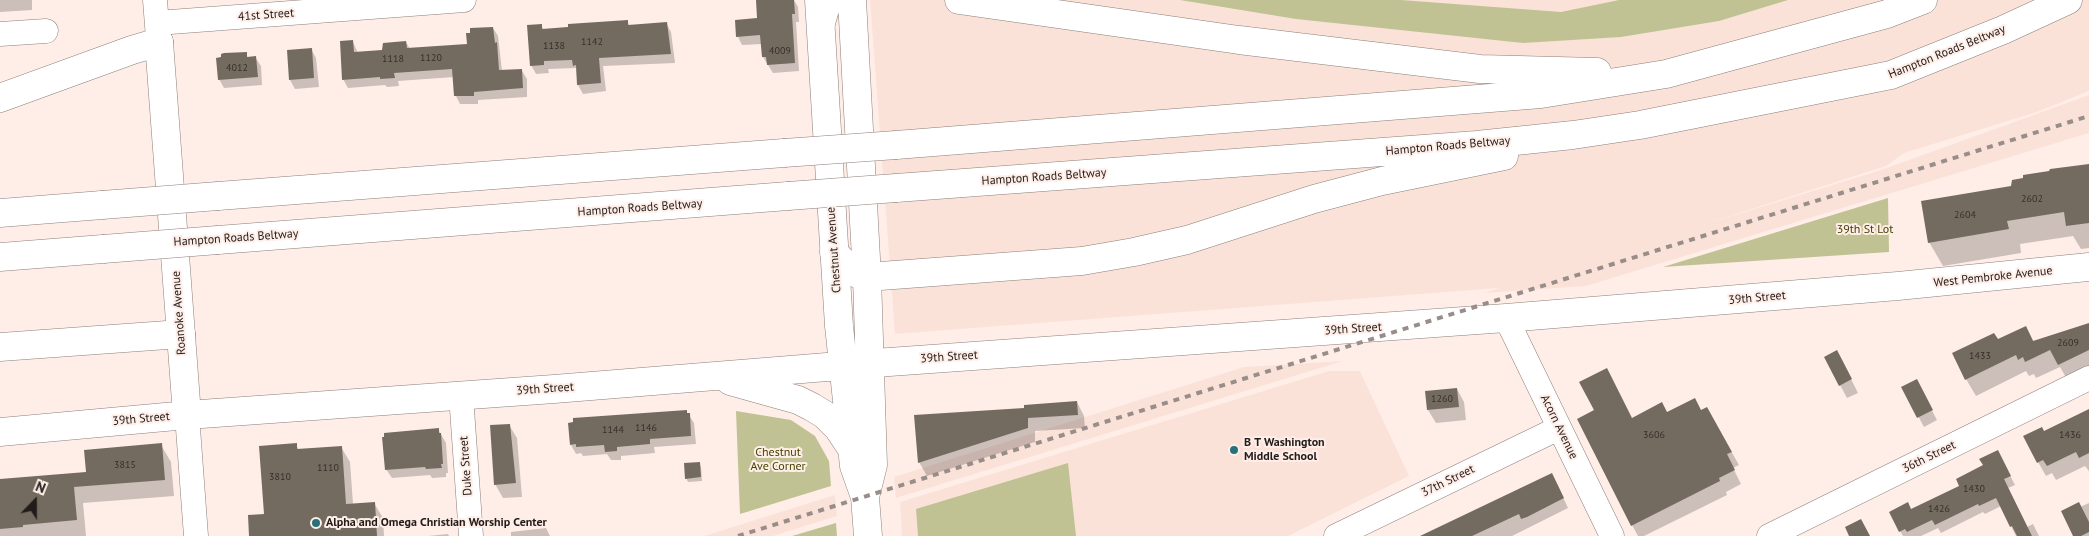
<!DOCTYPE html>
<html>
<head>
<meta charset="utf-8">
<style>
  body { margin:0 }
  #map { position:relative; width:2089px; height:536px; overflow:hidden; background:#ffeee8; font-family:"PT Sans",sans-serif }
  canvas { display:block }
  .north { position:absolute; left:10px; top:476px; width:50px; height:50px; -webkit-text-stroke:4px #ffeee8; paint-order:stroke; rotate:22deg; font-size:14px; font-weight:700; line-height:20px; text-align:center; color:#211b19 }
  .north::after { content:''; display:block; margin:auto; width:18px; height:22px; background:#211b19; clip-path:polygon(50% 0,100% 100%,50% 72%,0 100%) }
</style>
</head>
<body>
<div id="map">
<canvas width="2089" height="536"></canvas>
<div class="north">N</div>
</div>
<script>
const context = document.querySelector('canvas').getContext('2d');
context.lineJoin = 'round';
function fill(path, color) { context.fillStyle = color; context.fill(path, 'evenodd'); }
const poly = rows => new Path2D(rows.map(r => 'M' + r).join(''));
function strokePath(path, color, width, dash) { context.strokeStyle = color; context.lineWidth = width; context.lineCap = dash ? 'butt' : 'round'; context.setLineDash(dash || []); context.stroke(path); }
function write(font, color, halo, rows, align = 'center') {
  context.font = font + ' "PT Sans",sans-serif'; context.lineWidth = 4; context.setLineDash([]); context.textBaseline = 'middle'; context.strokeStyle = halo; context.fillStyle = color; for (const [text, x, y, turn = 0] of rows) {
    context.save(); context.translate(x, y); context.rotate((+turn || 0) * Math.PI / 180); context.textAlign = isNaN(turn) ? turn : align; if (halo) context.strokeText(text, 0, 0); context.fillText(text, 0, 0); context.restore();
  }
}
fill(poly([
  [870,0,2089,0,2089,91,2037,112,1904,153,1886,166,1699,226,1881,170,2089,95,2089,133,1586,286,1485,293,1499,288,895,334],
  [1343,361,896,498,894,477,1244,367],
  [1329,371,1360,371,1409,476,1288,536,902,536,900,502],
  [835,495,837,516,773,536,704,536]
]), '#fbe2d9');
fill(poly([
  [1180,0,1401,0,1561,12,1619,0,1788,0,1719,21,1621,37,1523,43,1296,19],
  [1888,198,1889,252,1663,267],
  [736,411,791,420,815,436,829,461,831,486,740,514],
  [1068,463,1076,536,918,536,916,509],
  [836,523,837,536,792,536]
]), '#c1c293');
fill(poly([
  [0,0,32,0,32,10,0,12],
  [767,0,794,0,798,7,799,22,796,22,799,71,773,73,763,57,762,44,742,45,738,37,758,20],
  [627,21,630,26,666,23,671,32,675,63,603,66,606,91,583,94,578,85,576,68,548,69,549,73,536,74,531,65,541,25,544,30],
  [493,28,498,36,502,71,522,71,527,79,527,97,478,100,478,104,460,104,456,96,454,77,398,81,399,86,387,87,385,85,348,88,343,79,353,42,358,53,383,51,406,42,410,49,468,45],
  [311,49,316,58,319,87,295,89,290,80,288,51],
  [246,54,248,58,255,57,261,66,262,85,224,88,219,79,222,58],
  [2089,167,2089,248,2081,249,2073,236,2020,244,2021,253,1943,266,1929,242,2013,187],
  [2089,325,2089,371,2068,381,2060,367,2036,378,2034,374,2029,376,2026,371,1976,396,1966,379,1997,340,2026,327,2034,342],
  [1844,365,1858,393,1847,398,1840,385],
  [1903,388,1921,390,1937,420,1924,427],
  [1457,389,1464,402,1466,420,1436,423,1428,410],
  [1077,402,1084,416,1085,428,1035,431,1035,442,927,476,919,462,1026,409],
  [1707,409,1739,465,1733,468,1741,484,1726,492,1727,495,1644,536,1638,536,1632,525,1595,411,1632,419,1667,413,1701,412],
  [2089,410,2089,471,2085,466,2056,480,2052,473,2046,476,2038,462,2044,433],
  [686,411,694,423,696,444,654,447,655,453,621,456,621,460,611,460,607,454,583,456,581,453,576,454,571,445],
  [509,425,517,438,522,497,503,498,495,484],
  [438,429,446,443,448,473,446,473,446,477,432,478,430,475,392,478,386,469],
  [161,445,171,462,174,496,83,503,86,536,0,536,0,481,87,474],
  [296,445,299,450,341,447,350,462,353,504,374,503,383,518,384,536,251,536,265,515],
  [2002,460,2015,485,2008,488,2027,527,2033,524,2039,536,2016,536,2001,506,1985,514,1983,512,1941,533,1938,528,1921,536,1903,536,1900,531,1911,510,1961,486],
  [699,463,701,467,702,481,688,482,686,478],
  [1557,484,1568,508,1512,536,1422,536],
  [2089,503,2089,536,2075,536,2080,507],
  [546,528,550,536,511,536,511,532],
  [448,534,449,536,428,536]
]), '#0003');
fill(poly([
  [756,0,794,0,795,14,792,14,795,63,767,65,766,57,762,57,760,35,736,37,735,20,757,18],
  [628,20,628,25,667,22,671,54,599,58,601,83,577,85,576,65,573,66,572,60,544,61,544,65,530,66,527,25,542,24,542,29,568,27,568,24],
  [493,27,495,43,497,42,499,70,522,69,523,88,474,92,474,96,454,96,452,69,394,73,395,78,380,79,380,77,342,80,340,41,353,40,354,52,382,50,383,43,406,41,407,48,467,44,466,33,470,33,470,28],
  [312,48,314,78,289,80,287,50],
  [247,52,247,57,256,56,258,77,218,80,216,58,221,57,221,54,224,53],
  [2089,164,2089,223,2066,226,2064,212,2007,221,2009,229,1928,243,1921,201,2011,186,2012,180,2023,178,2023,175,2049,171,2050,169],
  [2089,323,2089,350,2058,365,2050,350,2025,362,2023,357,2018,360,2016,355,1965,380,1952,353,1994,333,1998,339,2026,326,2033,341],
  [1837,350,1852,379,1839,386,1824,357],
  [1607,368,1632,418,1662,402,1667,412,1695,398,1701,410,1707,407,1732,452,1727,454,1735,470,1719,478,1720,481,1631,526,1577,419,1594,410,1579,382],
  [1917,379,1933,410,1917,418,1901,387],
  [1457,388,1459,407,1427,410,1425,391],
  [1077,401,1078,415,1028,418,1028,428,918,463,914,415,1024,408,1024,405],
  [2089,409,2089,453,2079,458,2076,452,2047,466,2043,460,2037,463,2023,436,2042,427,2044,431],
  [687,410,687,413,690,413,691,436,650,439,650,444,617,447,617,451,605,452,604,445,576,447,576,444,570,445,568,423,573,422,573,418],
  [510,424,516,483,494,485,490,425],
  [439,428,439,433,441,433,443,464,441,464,442,468,426,469,425,467,385,470,382,437,384,437,384,433],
  [162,443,165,480,74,487,77,520,23,525,23,527,0,529,0,479,86,472,84,450],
  [297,443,297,449,342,446,346,504,375,502,377,536,249,536,248,515,264,514,259,446],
  [1998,450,2011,476,2004,479,2032,536,2017,536,2012,526,2010,527,1996,498,1979,506,1978,504,1935,525,1932,520,1907,532,1905,529,1899,532,1889,512,1908,502,1911,509,1959,486,1956,479,1983,465,1979,459],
  [700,462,701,477,685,479,684,463],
  [1552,473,1564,498,1527,517,1521,519,1519,514,1472,536,1420,536],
  [2079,502,2089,522,2089,532,2081,536,2073,536,2061,511],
  [1861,519,1870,536,1849,536,1845,527]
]), '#746b60');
const minor = poly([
  [155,0,158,38],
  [157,23,464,0],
  [0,34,46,31],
  [1506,318,1612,536],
  [461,395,471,536],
  [187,415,196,536],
  [1336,536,1559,428],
  [1769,536,2089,378]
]);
const major = poly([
  [819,0,839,326,854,466,865,497,868,536],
  [852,0,867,277,873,465,865,497],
  [159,42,187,415],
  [730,381,798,400,812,407,825,415,838,428,852,449],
  [0,432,187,415,554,389,889,362,1506,318,1898,286,2089,267]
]);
const highway = poly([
  [959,0,1239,40,1480,69,1597,72],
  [821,23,825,9,830,0],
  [0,98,132,50,159,42],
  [896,145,1541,94,1666,74,1887,14,1923,0],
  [896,188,1477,145,1573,135,1640,125,1891,75,2003,30,2068,0],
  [218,196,784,153],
  [0,213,102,205],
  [218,240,788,196],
  [834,252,852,272,867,277,1082,261,1134,252,1187,240,1314,199,1382,181,1504,156],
  [0,257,103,249],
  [0,347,181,334]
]);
strokePath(minor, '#8d7e78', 25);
strokePath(major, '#8d7e78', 29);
strokePath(highway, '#8d7e78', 29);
strokePath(minor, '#fff', 24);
strokePath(major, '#fff', 28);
strokePath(highway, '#fff', 28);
strokePath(poly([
  [738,536,2089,116]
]), '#998d89', 4, [6, 6]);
const highwayBridge = poly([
  [784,153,896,145],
  [788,196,896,188],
  [102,205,218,196],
  [103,249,218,240]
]);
strokePath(highwayBridge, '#8d7e78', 29, []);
strokePath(highwayBridge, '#fff', 28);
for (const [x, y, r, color] of [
  [1234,450,5,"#28717b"],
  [316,523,5,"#28717b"]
]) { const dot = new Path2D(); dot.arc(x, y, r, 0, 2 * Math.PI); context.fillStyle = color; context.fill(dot); strokePath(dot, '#ffeee8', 2); }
write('10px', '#362f2b', null, [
  ["1142",592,42],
  ["1138",554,46],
  ["4009",780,51],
  ["1120",431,58],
  ["1118",393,59],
  ["4012",237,68],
  ["2602",2032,199],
  ["2604",1965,215],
  ["2609",2068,343],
  ["1433",1980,356],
  ["1260",1442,399],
  ["1146",646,428],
  ["1144",613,430],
  ["3606",1654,435],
  ["1436",2070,435],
  ["3815",125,465],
  ["1110",328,468],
  ["3810",280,477],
  ["1430",1974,489],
  ["1426",1939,509]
]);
write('12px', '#211b19', '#ffeee8', [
  ["41st Street",266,15,-4],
  ["Hampton Roads Beltway",1947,52,-22],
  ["Hampton Roads Beltway",1448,146,-5],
  ["Hampton Roads Beltway",1044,177,-4],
  ["Hampton Roads Beltway",640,208,-4],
  ["Hampton Roads Beltway",236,238,-4],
  ["Chestnut Avenue",834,250,-94],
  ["West Pembroke Avenue",1993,277,-6],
  ["39th Street",1757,298,-5],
  ["Roanoke Avenue",179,313,-94],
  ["39th Street",1353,329,-4],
  ["39th Street",949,357,-4],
  ["39th Street",545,389,-4],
  ["39th Street",141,419,-5],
  ["Acorn Avenue",1559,427,64],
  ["36th Street",1929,457,-26],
  ["Duke Street",466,466,-94],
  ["37th Street",1448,481,-26]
]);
write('12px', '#454300', '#ffeee8', [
  ["39th St Lot",1865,230],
  ["Chestnut",778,453],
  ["Ave Corner",778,467]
]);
write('bold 12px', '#211b19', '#ffeee8', [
  ["B T Washington",1244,443],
  ["Middle School",1244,457],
  ["Alpha and Omega Christian Worship Center",326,523]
], 'left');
</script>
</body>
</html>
